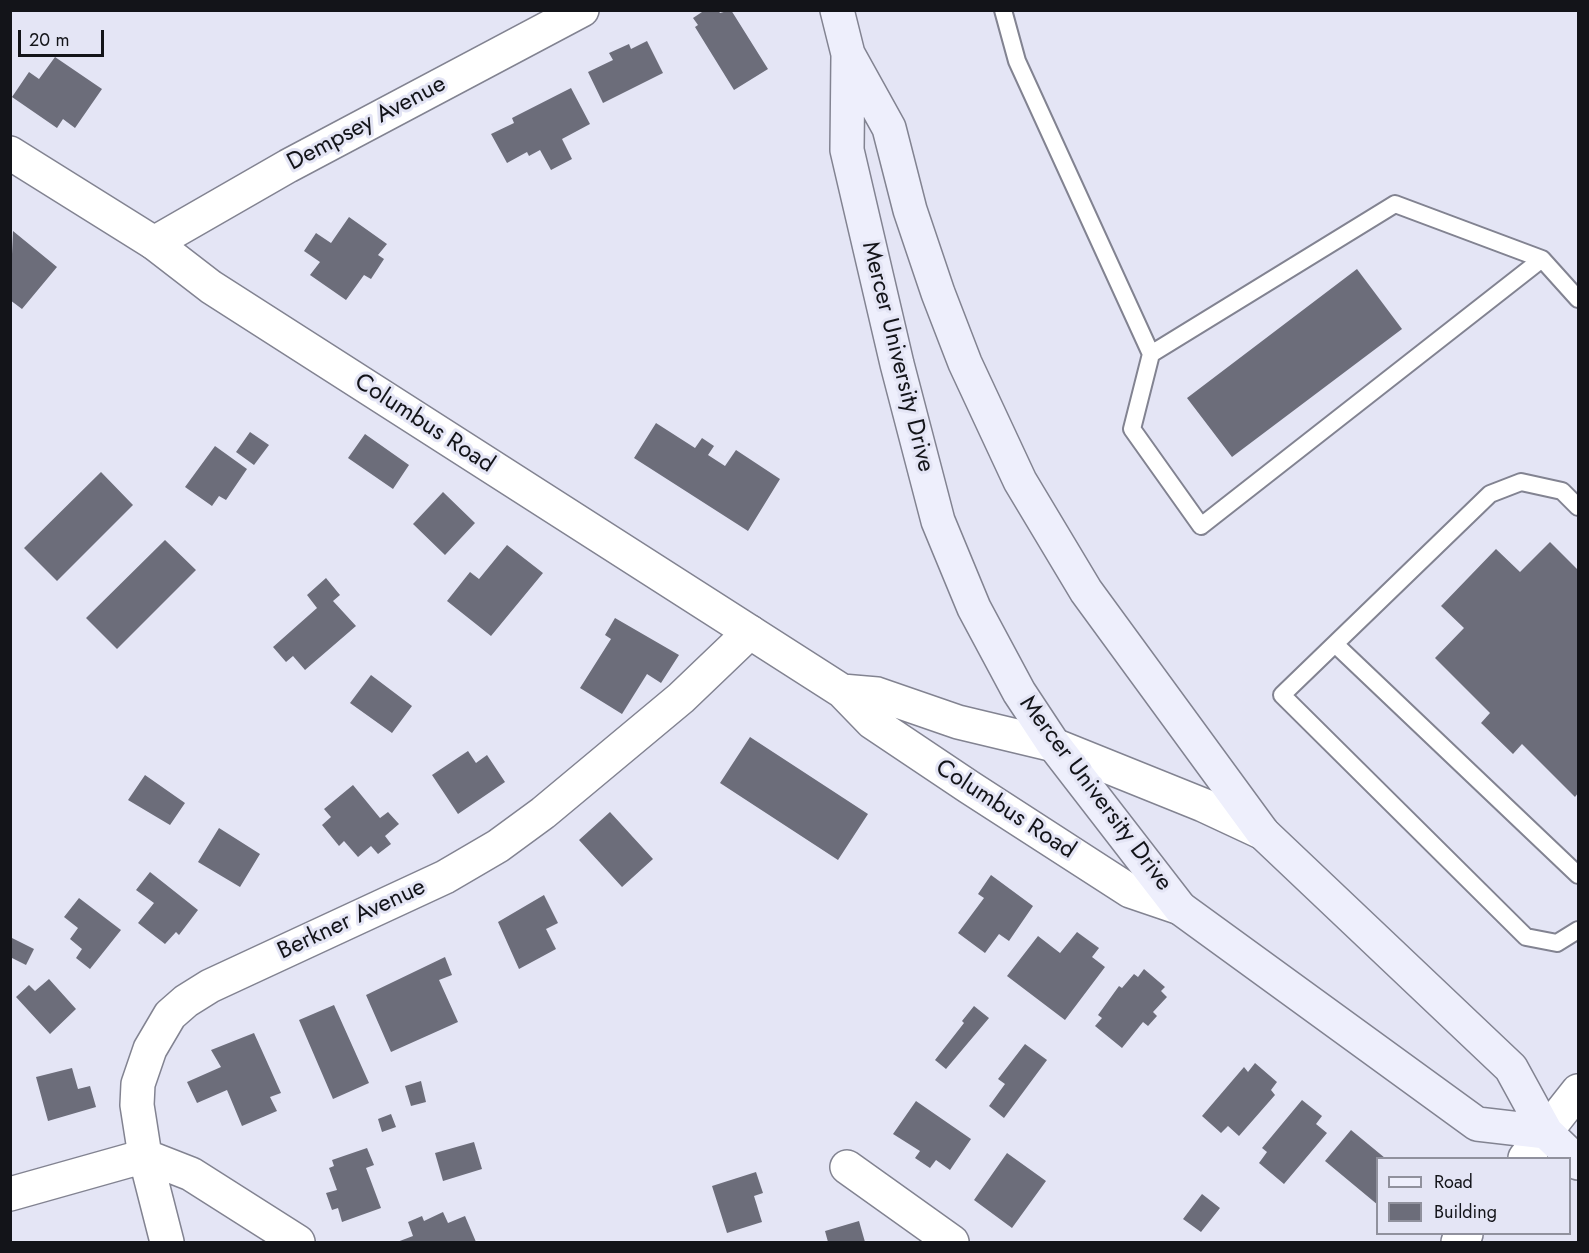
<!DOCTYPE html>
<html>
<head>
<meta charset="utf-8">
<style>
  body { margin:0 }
  #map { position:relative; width:1589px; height:1253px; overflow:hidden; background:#e4e5f5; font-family:Jost,sans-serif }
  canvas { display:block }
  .frame { position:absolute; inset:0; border:12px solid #131419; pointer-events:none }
  .legend { position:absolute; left:1376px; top:1157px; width:195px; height:78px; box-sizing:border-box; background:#e4e5f5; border:2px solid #90919d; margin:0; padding:8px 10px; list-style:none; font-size:18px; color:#131419 }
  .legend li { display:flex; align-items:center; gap:12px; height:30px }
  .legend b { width:30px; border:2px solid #90919d }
  .scale { position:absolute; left:18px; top:30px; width:86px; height:27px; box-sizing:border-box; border:3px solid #131419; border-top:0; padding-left:8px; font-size:18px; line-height:21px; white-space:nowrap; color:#131419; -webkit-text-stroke:4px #e4e5f5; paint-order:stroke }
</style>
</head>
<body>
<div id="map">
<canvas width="1589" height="1253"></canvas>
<div class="frame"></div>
<ul class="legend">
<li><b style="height:8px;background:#eeeffc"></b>Road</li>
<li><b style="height:16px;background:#6c6d7a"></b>Building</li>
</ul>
<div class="scale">20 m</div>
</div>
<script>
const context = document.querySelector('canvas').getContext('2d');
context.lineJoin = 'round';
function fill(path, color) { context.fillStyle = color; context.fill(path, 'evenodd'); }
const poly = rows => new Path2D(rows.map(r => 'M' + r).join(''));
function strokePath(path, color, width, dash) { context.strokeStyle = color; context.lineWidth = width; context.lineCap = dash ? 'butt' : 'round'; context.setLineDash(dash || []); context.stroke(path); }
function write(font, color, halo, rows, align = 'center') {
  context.font = font + ' Jost,sans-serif'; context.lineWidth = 6; context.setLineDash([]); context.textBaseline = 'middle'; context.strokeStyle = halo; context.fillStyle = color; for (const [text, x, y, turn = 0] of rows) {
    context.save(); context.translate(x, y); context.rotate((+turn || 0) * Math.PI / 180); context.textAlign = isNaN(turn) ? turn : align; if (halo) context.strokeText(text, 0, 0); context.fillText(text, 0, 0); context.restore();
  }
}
fill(poly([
  [705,10,718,10,720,13,731,10,768,69,734,90,695,27,698,25,693,18],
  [647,41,663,73,603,103,588,72,613,60,609,53,629,44,631,49],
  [55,57,102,89,75,128,63,119,57,128,12,97,29,72,39,79],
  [571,88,590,124,562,139,572,159,551,170,540,150,529,156,527,152,507,163,491,134,514,123,512,118],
  [349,217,387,244,378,255,384,259,371,279,364,275,346,300,310,275,320,262,304,251,316,233,331,243],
  [13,231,57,267,22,309,10,300],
  [1357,269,1402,329,1232,457,1187,398],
  [656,423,695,448,702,438,714,446,708,455,725,466,736,450,780,479,748,531,634,458],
  [250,432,269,445,254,465,236,452],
  [365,434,409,465,393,489,348,458],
  [215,446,247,469,226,500,219,496,212,506,185,487],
  [101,472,133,505,57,581,24,548],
  [443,492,475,523,445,555,413,524],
  [165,540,196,570,117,649,86,618],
  [1550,542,1578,570,1578,793,1575,797,1522,744,1513,754,1481,723,1490,713,1435,658,1464,628,1441,606,1496,549,1520,572],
  [507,545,543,573,491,636,447,601,470,572,479,579],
  [326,578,340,595,333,601,356,626,305,670,293,656,286,662,273,647,317,608,307,595],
  [615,618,679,655,661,683,647,674,622,714,580,688,611,639,605,635],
  [371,675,412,706,392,733,350,703],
  [750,737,868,814,838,860,720,783],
  [468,751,476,763,487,755,505,782,458,814,432,775],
  [145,775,185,803,170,825,128,800],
  [353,785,380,818,388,812,399,824,385,836,391,844,378,854,371,846,358,857,344,841,339,846,322,825,331,817,324,809],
  [610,812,653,859,622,887,579,840],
  [219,828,260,854,240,887,198,862],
  [150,872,198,910,179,935,176,932,165,944,138,923,154,903,136,890],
  [991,875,1033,906,1009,941,999,934,985,953,958,933,984,898,978,894],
  [544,895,558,923,546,929,556,949,519,969,498,922],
  [79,898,121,930,90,969,76,958,82,949,70,939,78,928,64,917],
  [1077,932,1099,948,1092,957,1105,967,1065,1020,1007,976,1038,936,1060,953],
  [10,937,34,949,26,965,10,957],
  [445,957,452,975,439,980,458,1022,391,1052,366,995],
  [1144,969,1165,987,1161,991,1167,997,1153,1012,1157,1016,1148,1026,1143,1022,1122,1048,1095,1026,1102,1018,1098,1015,1119,986,1122,988,1134,974,1138,977],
  [49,979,76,1009,50,1034,16,997,29,985,35,991],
  [334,1005,369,1083,333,1099,299,1020],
  [974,1006,989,1018,946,1069,935,1060,964,1023,962,1021],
  [254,1033,281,1093,270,1097,277,1111,242,1126,227,1090,197,1103,187,1082,221,1067,211,1050],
  [1025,1044,1047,1060,1004,1118,989,1106,1005,1084,998,1079],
  [1255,1063,1277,1082,1271,1090,1275,1095,1239,1136,1228,1126,1221,1133,1202,1116,1244,1067,1248,1072],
  [72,1068,78,1089,90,1086,96,1107,48,1121,36,1077],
  [421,1081,426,1102,411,1106,405,1086],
  [1302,1100,1322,1116,1316,1124,1327,1133,1284,1184,1259,1163,1267,1152,1262,1148],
  [916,1101,971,1139,950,1170,936,1160,930,1168,915,1158,920,1151,893,1134],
  [391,1114,396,1127,382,1132,378,1119],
  [1351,1130,1385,1158,1378,1158,1378,1205,1325,1161],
  [474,1142,482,1169,443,1181,435,1153],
  [367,1148,374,1165,366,1168,381,1208,342,1222,338,1208,332,1210,326,1193,337,1190,329,1168,334,1166,332,1160],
  [1007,1153,1046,1181,1012,1228,974,1200],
  [756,1172,763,1193,754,1196,762,1222,727,1233,712,1186],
  [1202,1194,1220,1208,1201,1232,1183,1219],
  [443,1212,448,1223,465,1216,476,1242,397,1242,413,1236,408,1222,422,1216,424,1221],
  [859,1221,865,1242,828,1242,825,1231]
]), '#6c6d7a');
const service = poly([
  [1003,10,1017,61,1151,354,1395,204,1542,259,1578,299],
  [1151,354,1132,429,1201,526,1542,259],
  [1578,507,1562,491,1521,482,1490,494,1282,695,1526,937,1557,943,1578,930],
  [1335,644,1578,875]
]);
const minor = poly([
  [154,243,288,166,582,10],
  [145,1156,191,1174,298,1242],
  [1525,1158,1578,1091],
  [847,1167,952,1242],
  [10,1194,145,1156],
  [167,1242,145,1156,137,1105,138,1084,150,1049,170,1015,186,1001,210,986,445,877,498,846,543,813,681,698,750,632],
  [1458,1242,1466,1234]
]);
const tertiary = poly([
  [10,153,154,243,211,287,842,691,872,722,969,787,1130,891,1180,908],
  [842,691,877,694,958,722,1054,745,1203,805,1263,833]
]);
const secondary = poly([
  [837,10,848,54,889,128,910,210,938,293,965,363,1020,481,1086,591,1263,833,1511,1068,1546,1132,1578,1163],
  [848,56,847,150,897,364,938,521,974,608,1019,692,1054,745,1180,908,1477,1124,1546,1132]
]);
strokePath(service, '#828391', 20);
strokePath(minor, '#828391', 36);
strokePath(tertiary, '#828391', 36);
strokePath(secondary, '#828391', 36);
strokePath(service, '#fff', 16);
strokePath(minor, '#fff', 33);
strokePath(tertiary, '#fff', 33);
strokePath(secondary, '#eeeffc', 33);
write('24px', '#131419', '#e4e5f5', [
  ["Dempsey Avenue",367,124,-28],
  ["Mercer University Drive",897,357,76],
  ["Columbus Road",424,424,33],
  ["Mercer University Drive",1095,794,53],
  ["Columbus Road",1005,810,33],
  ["Berkner Avenue",352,920,-25]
]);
</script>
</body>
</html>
